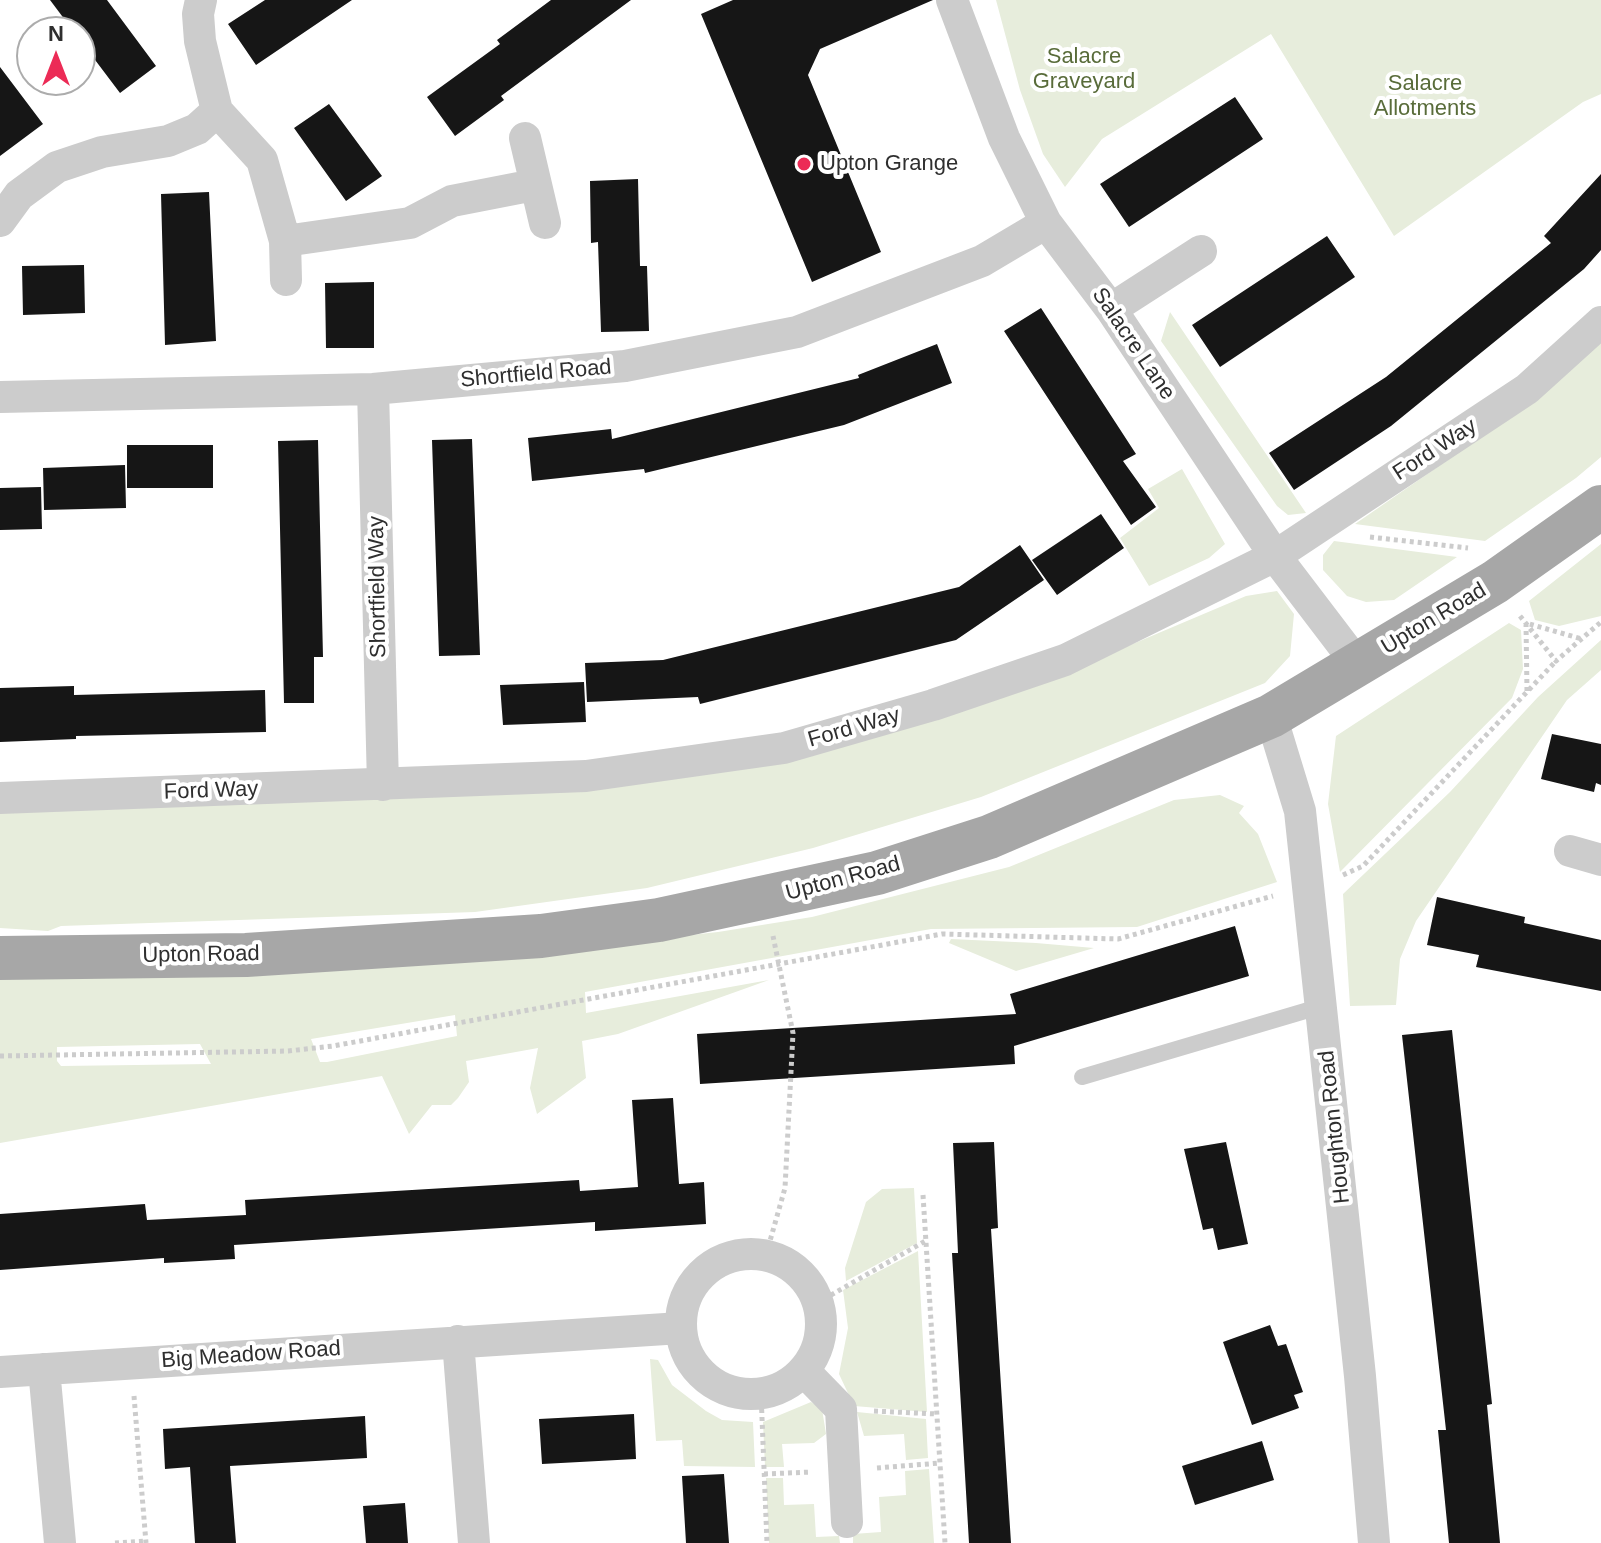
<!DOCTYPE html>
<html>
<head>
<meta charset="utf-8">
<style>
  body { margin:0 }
  #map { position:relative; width:1601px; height:1543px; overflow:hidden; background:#fff; font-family:Arial,sans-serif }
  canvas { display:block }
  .north { position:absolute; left:16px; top:16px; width:80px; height:80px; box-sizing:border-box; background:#fff; border:2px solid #acacac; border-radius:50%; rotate:0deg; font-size:22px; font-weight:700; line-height:32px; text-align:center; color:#2f2f2f }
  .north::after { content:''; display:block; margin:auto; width:28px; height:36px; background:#ec2b56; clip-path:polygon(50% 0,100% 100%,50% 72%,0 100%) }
</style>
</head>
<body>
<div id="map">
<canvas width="1601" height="1543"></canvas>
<div class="north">N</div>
</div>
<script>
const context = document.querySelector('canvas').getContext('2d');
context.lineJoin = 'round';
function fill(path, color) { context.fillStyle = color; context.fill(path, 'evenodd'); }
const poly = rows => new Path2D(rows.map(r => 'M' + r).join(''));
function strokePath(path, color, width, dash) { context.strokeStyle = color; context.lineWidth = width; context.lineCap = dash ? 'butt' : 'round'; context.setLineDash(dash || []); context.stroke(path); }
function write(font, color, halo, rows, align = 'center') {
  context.font = font + ' Arial,sans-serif'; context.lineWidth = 8; context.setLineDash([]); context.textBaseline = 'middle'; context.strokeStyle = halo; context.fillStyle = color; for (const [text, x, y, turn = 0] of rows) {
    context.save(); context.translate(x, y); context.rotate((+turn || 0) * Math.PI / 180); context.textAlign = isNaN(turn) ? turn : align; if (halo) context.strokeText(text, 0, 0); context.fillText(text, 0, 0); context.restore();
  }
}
fill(poly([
  [996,0,1601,0,1601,94,1583,102,1394,236,1271,34,1102,139,1065,187,1043,154,1020,90],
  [1170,312,1306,513,1288,515,1277,506,1161,341],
  [1601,339,1601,457,1576,478,1485,541,1355,524,1504,421],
  [1182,469,1225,544,1209,558,1149,586,1120,538,1159,508,1148,489],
  [1334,541,1457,557,1394,600,1366,602,1347,596,1323,570,1323,555],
  [1601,544,1601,616,1559,626,1535,620,1529,601],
  [1277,591,1294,614,1290,656,1265,683,981,797,813,848,647,888,475,912,61,926,48,931,0,928,0,807,549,787,1024,690,1246,596],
  [1509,623,1521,630,1523,669,1512,698,1340,872,1328,804,1336,736],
  [1601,640,1601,670,1567,700,1416,921,1400,959,1396,1005,1350,1006,1343,894,1450,792,1538,697],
  [1220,795,1244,806,1239,813,1258,834,1277,882,1137,927,931,929,585,992,586,1013,769,980,618,1034,582,1041,586,1078,537,1114,530,1088,538,1048,466,1061,469,1082,458,1098,451,1105,432,1105,409,1134,382,1076,0,1143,0,977,553,950,718,932,812,917,1009,867,1174,800],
  [455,1015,457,1036,327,1062,320,1062,311,1039],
  [200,1044,211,1064,61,1066,57,1061,57,1047],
  [951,939,1036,943,1094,948,1016,971,949,943],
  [914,1188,917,1243,846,1281,845,1268,866,1202,882,1189],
  [918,1251,927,1412,854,1406,839,1374,848,1328,843,1290],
  [650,1359,658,1360,672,1385,706,1411,722,1420,753,1422,755,1467,684,1466,682,1440,656,1441],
  [811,1402,822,1409,826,1434,814,1443,782,1444,784,1467,765,1467,763,1422],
  [857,1412,926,1419,928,1458,906,1460,904,1434,864,1436],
  [929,1469,934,1543,853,1543,853,1534,881,1532,879,1497,906,1495,905,1471],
  [766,1478,783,1478,784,1505,814,1504,816,1537,839,1536,840,1543,769,1543]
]), '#e7eddc');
fill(poly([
  [50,0,107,0,156,66,120,93,80,40,80,32,74,32],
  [265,0,352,0,256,65,228,24],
  [551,0,631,0,501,96,504,100,455,136,427,97,500,44,497,40],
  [733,0,933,0,820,49,808,75,881,252,812,282,701,14],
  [0,67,43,124,0,156],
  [1235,97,1263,139,1129,227,1100,184],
  [329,104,382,176,346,201,294,128],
  [1601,174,1601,250,1584,269,1391,426,1294,490,1269,453,1386,377,1551,243,1544,236],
  [638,179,640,266,647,266,649,331,601,332,598,242,591,243,590,181],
  [209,192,216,341,165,345,161,194],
  [1327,236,1355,277,1220,367,1192,325],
  [84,265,85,313,23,315,22,266],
  [374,282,374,348,326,348,325,283],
  [1041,308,1136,454,1123,461,1156,507,1131,525,1004,331],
  [937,344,952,383,844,425,645,473,644,469,532,481,528,438,611,429,612,439,859,378,858,375],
  [472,439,480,655,439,656,432,440],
  [318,440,323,657,314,657,314,703,284,703,278,441],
  [127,445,213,445,213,488,127,488],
  [125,465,126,508,44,510,43,468],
  [41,487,42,529,0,530,0,488],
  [1101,514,1124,548,1057,595,1032,560],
  [1020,545,1044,580,956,640,700,704,698,697,587,702,585,663,663,660,959,587],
  [584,682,586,722,503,725,500,685],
  [74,686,74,695,265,690,266,732,76,736,76,739,0,742,0,688],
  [1552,734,1601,744,1601,785,1596,783,1594,792,1541,779],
  [1437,897,1525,917,1524,923,1601,940,1601,991,1476,967,1479,955,1427,945],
  [1235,926,1249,976,1014,1046,1015,1064,700,1084,697,1034,1016,1014,1010,994],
  [1452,1030,1492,1404,1487,1405,1500,1543,1449,1543,1438,1430,1446,1430,1402,1035],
  [673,1098,679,1184,704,1182,706,1224,595,1231,595,1222,234,1245,235,1259,164,1263,164,1258,0,1270,0,1214,145,1204,147,1220,246,1215,245,1200,579,1180,580,1191,638,1187,632,1100],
  [994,1142,998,1228,991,1229,1011,1543,969,1543,952,1253,958,1253,953,1143],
  [1226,1142,1248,1244,1218,1250,1213,1228,1203,1230,1184,1149],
  [1270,1325,1278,1346,1286,1344,1303,1392,1294,1395,1299,1408,1252,1425,1223,1342],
  [634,1414,636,1459,542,1464,539,1419],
  [365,1416,367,1458,230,1466,236,1543,195,1543,190,1467,165,1469,163,1429],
  [1262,1441,1274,1480,1195,1505,1182,1466],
  [724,1474,729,1543,686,1543,682,1476],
  [405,1503,408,1543,366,1543,363,1506]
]), '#161616');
strokePath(poly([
  [1370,537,1468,548],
  [1520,616,1556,661,1601,622],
  [1527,691,1526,623,1582,639],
  [1343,875,1363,866,1556,661],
  [0,1056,288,1051,333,1046,942,934,1118,939,1273,896],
  [923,1195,945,1543],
  [766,1255,785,1188,793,1033,773,936],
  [817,1303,927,1240],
  [761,1393,767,1543],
  [134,1396,146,1543],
  [874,1411,937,1414],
  [877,1468,940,1463],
  [764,1474,811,1472],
  [115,1543,146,1541]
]), '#ccc', 5, [4, 4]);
strokePath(poly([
  [1082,1077,1322,1006]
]), '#ccc', 16);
strokePath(poly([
  [201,0,198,14,200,41,217,111,262,160,285,241,410,223,452,201,534,185],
  [952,0,1004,138,1046,223,1111,309,1275,556,1358,665],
  [525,138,545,223],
  [0,221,19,195,57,167,102,152,168,141,197,129,217,111],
  [285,241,286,280],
  [1111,309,1201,251],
  [373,389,383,785],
  [0,397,373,389,625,366,797,332,982,261,1046,223],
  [1271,716,1300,811,1360,1376,1374,1543],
  [0,798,586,776,784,748,933,705,1065,660,1275,556,1527,389,1601,322],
  [1570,851,1601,860],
  '681 1324a70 70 0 1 1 140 0a70 70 0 1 1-140 0Z',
  [458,1341,474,1543],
  [44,1369,60,1543],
  [804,1371,841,1409,847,1522],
  [0,1372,681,1328]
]), '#ccc', 32);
strokePath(poly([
  [0,958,246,955,541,936,659,920,877,873,989,837,1271,716,1495,582,1601,507]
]), '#a7a7a7', 44);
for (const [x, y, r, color] of [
  [804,164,8,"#ec2b56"]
]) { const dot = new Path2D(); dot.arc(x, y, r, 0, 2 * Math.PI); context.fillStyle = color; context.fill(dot); strokePath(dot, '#fff', 3); }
write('22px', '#596c3a', '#fff', [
  ["Salacre",1084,57],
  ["Graveyard",1084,82],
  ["Salacre",1425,84],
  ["Allotments",1425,109]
]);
write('22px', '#2f2f2f', '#fff', [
  ["Upton Grange",820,164]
], 'left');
write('22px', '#2f2f2f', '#fff', [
  ["Salacre Lane",1133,344,56],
  ["Shortfield Road",536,374,-5],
  ["Ford Way",1435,450,-33],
  ["Shortfield Way",378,587,-91],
  ["Upton Road",1434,619,-31],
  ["Ford Way",854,728,-16],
  ["Ford Way",211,791,-2],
  ["Upton Road",843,879,-15],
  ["Upton Road",201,955,-1],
  ["Houghton Road",1335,1127,-96],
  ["Big Meadow Road",251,1355,-4]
]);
</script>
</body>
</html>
